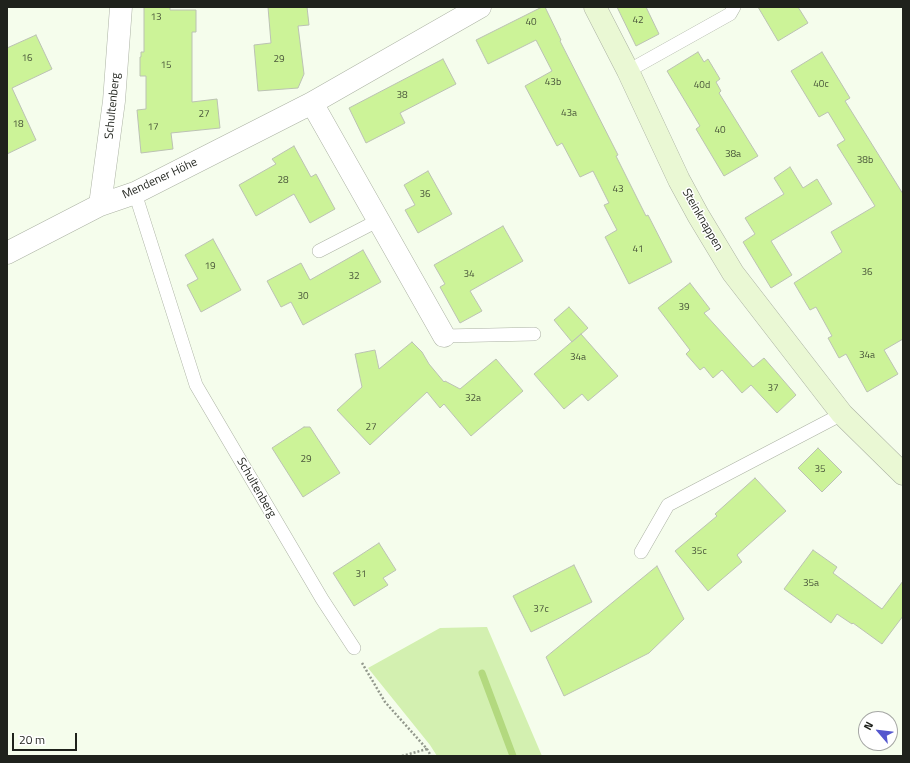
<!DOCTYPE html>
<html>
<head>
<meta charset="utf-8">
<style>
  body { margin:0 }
  #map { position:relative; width:910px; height:763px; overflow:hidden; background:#f5fdec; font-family:"Titillium Web",sans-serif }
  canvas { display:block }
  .frame { position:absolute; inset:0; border:8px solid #1f221c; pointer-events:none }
  .north { position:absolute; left:858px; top:711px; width:40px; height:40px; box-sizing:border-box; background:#fff; border:1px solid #a5a7a4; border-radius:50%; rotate:298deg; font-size:11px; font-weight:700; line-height:16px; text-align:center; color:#1f221c }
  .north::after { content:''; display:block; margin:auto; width:14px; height:18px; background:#5557ce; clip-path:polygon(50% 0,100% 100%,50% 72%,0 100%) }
  .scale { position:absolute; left:12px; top:733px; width:65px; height:18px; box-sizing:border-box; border:2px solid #1f221c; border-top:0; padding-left:5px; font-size:12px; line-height:14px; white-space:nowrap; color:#1f221c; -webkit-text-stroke:3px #fff; paint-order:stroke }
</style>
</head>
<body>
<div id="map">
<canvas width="910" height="763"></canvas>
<div class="frame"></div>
<div class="north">N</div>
<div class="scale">20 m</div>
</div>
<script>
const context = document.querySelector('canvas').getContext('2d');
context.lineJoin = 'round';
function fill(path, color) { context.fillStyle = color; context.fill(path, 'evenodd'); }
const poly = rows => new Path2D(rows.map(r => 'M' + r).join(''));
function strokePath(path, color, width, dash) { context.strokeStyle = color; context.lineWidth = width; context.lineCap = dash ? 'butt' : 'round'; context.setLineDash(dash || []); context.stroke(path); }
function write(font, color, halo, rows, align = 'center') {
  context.font = font + ' "Titillium Web",sans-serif'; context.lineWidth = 3; context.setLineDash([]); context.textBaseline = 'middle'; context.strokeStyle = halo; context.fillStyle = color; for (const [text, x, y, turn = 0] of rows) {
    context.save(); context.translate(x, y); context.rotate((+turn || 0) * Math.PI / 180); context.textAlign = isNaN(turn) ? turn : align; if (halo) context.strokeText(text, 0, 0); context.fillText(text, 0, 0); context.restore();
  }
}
fill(poly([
  [486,627,487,627,542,756,437,756,430,745,368,668,440,628]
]), '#d3f0b0');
strokePath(poly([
  [482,673,513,756]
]), '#b3d97f', 7);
const building = poly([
  [144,7,170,7,170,10,196,10,196,32,192,32,192,102,217,99,220,128,171,133,173,149,141,153,137,110,146,109,146,76,140,76,140,57,141,57,141,52,144,52,144,7],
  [268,7,307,7,309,25,298,26,304,74,298,88,258,91,254,45,271,43,268,7],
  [542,7,545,7,561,40,560,41,618,155,616,156,646,216,648,215,672,262,629,284,605,237,617,230,604,205,609,203,593,171,580,177,562,143,557,146,525,86,552,71,536,40,488,64,476,40,542,7],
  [617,7,646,7,659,34,636,46,617,7],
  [758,7,798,7,808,23,778,41,758,7],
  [36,35,52,69,12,88,36,140,7,154,7,48,36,35],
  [698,52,704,62,708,59,720,79,716,82,721,91,719,93,758,156,724,176,696,129,700,126,667,71,698,52],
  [822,52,850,98,845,101,903,194,903,339,884,350,898,374,867,392,846,354,839,358,828,338,832,336,816,307,810,310,794,283,842,252,831,232,875,206,837,145,845,140,828,112,819,117,791,71,822,52],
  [443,59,456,84,400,113,405,123,366,143,349,108,443,59],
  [294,146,311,177,316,174,335,209,310,223,294,194,256,216,239,185,276,164,272,159,294,146],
  [790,167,803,188,817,179,832,204,771,241,792,275,771,288,743,242,755,234,745,218,784,194,774,178,790,167],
  [428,171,452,214,418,233,405,210,415,205,404,185,428,171],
  [503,226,523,261,470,291,482,311,460,323,440,287,445,284,434,265,503,226],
  [213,239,241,290,201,312,187,285,198,279,185,255,213,239],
  [363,250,381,282,303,325,291,302,281,307,267,281,301,263,310,280,363,250],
  [690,283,710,309,704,313,753,367,764,358,796,395,777,413,751,385,742,393,722,370,713,378,704,367,700,370,686,354,690,350,658,308,690,283],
  [569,307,588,328,572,342,554,320,569,307],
  [581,334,618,376,588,401,582,394,564,409,534,374,581,334],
  [412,342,422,352,429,364,444,382,445,381,460,389,496,359,523,391,471,436,444,404,440,408,427,392,370,445,337,410,362,387,355,354,375,350,379,369,412,342],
  [304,427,310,427,340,473,303,497,272,448,304,427],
  [818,448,842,472,822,492,798,468,818,448],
  [755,478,786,511,737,555,742,562,708,591,675,551,717,516,715,514,755,478],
  [379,543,396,570,383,578,388,585,354,606,333,573,379,543],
  [813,550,837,567,833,573,882,609,903,581,903,616,882,644,853,623,852,624,837,614,831,623,784,589,813,550],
  [574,565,592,602,531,632,513,596,574,565],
  [657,566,684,619,649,653,564,696,546,657,657,566]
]);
fill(building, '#ccf398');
strokePath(building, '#bbc2b3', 1);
const lane = poly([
  [628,71,730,14,734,7],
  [135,193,196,385,322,599,354,648],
  [319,251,379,220],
  [444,336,534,334],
  [641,552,668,505,842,414]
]);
const street = poly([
  [312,103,444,336],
  [100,205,114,101,121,7],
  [7,253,100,205,135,193,312,103,480,7]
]);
const secondary = poly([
  [595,7,628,71,679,180,698,215,733,273,842,414,903,474]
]);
strokePath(lane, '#abb2a3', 14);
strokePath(street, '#abb2a3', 23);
strokePath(secondary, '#abb2a3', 23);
strokePath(poly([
  [362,663,385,702,427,749,431,756],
  [402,756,427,749]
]), '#92988c', 2.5, [2, 2]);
strokePath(lane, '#fff', 13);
strokePath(street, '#fff', 22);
strokePath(secondary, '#eaf8d4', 22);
write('10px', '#4a563b', null, [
  ["13",156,18],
  ["42",638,21],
  ["40",531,23],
  ["16",27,59],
  ["29",279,60],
  ["15",166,66],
  ["43b",553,83],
  ["40c",821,85],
  ["40d",702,86],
  ["38",402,96],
  ["43a",569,114],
  ["27",204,115],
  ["18",18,125],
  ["17",153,128],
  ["40",720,131],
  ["38a",733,155],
  ["38b",865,161],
  ["28",283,181],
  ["43",618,190],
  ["36",425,195],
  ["41",638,250],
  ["19",210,267],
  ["36",867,273],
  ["34",469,275],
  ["32",354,277],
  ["30",303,297],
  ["39",684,308],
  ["34a",867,356],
  ["34a",578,358],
  ["37",773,389],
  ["32a",473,399],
  ["27",371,428],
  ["29",306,460],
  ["35",820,470],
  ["35c",699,552],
  ["31",361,575],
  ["35a",811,584],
  ["37c",541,610]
]);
write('12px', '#1f221c', '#fff', [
  ["Schultenberg",113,106,-84],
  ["Mendener Höhe",160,179,-25],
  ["Steinknappen",702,220,60],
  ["Schultenberg",256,488,60]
]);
</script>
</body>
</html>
